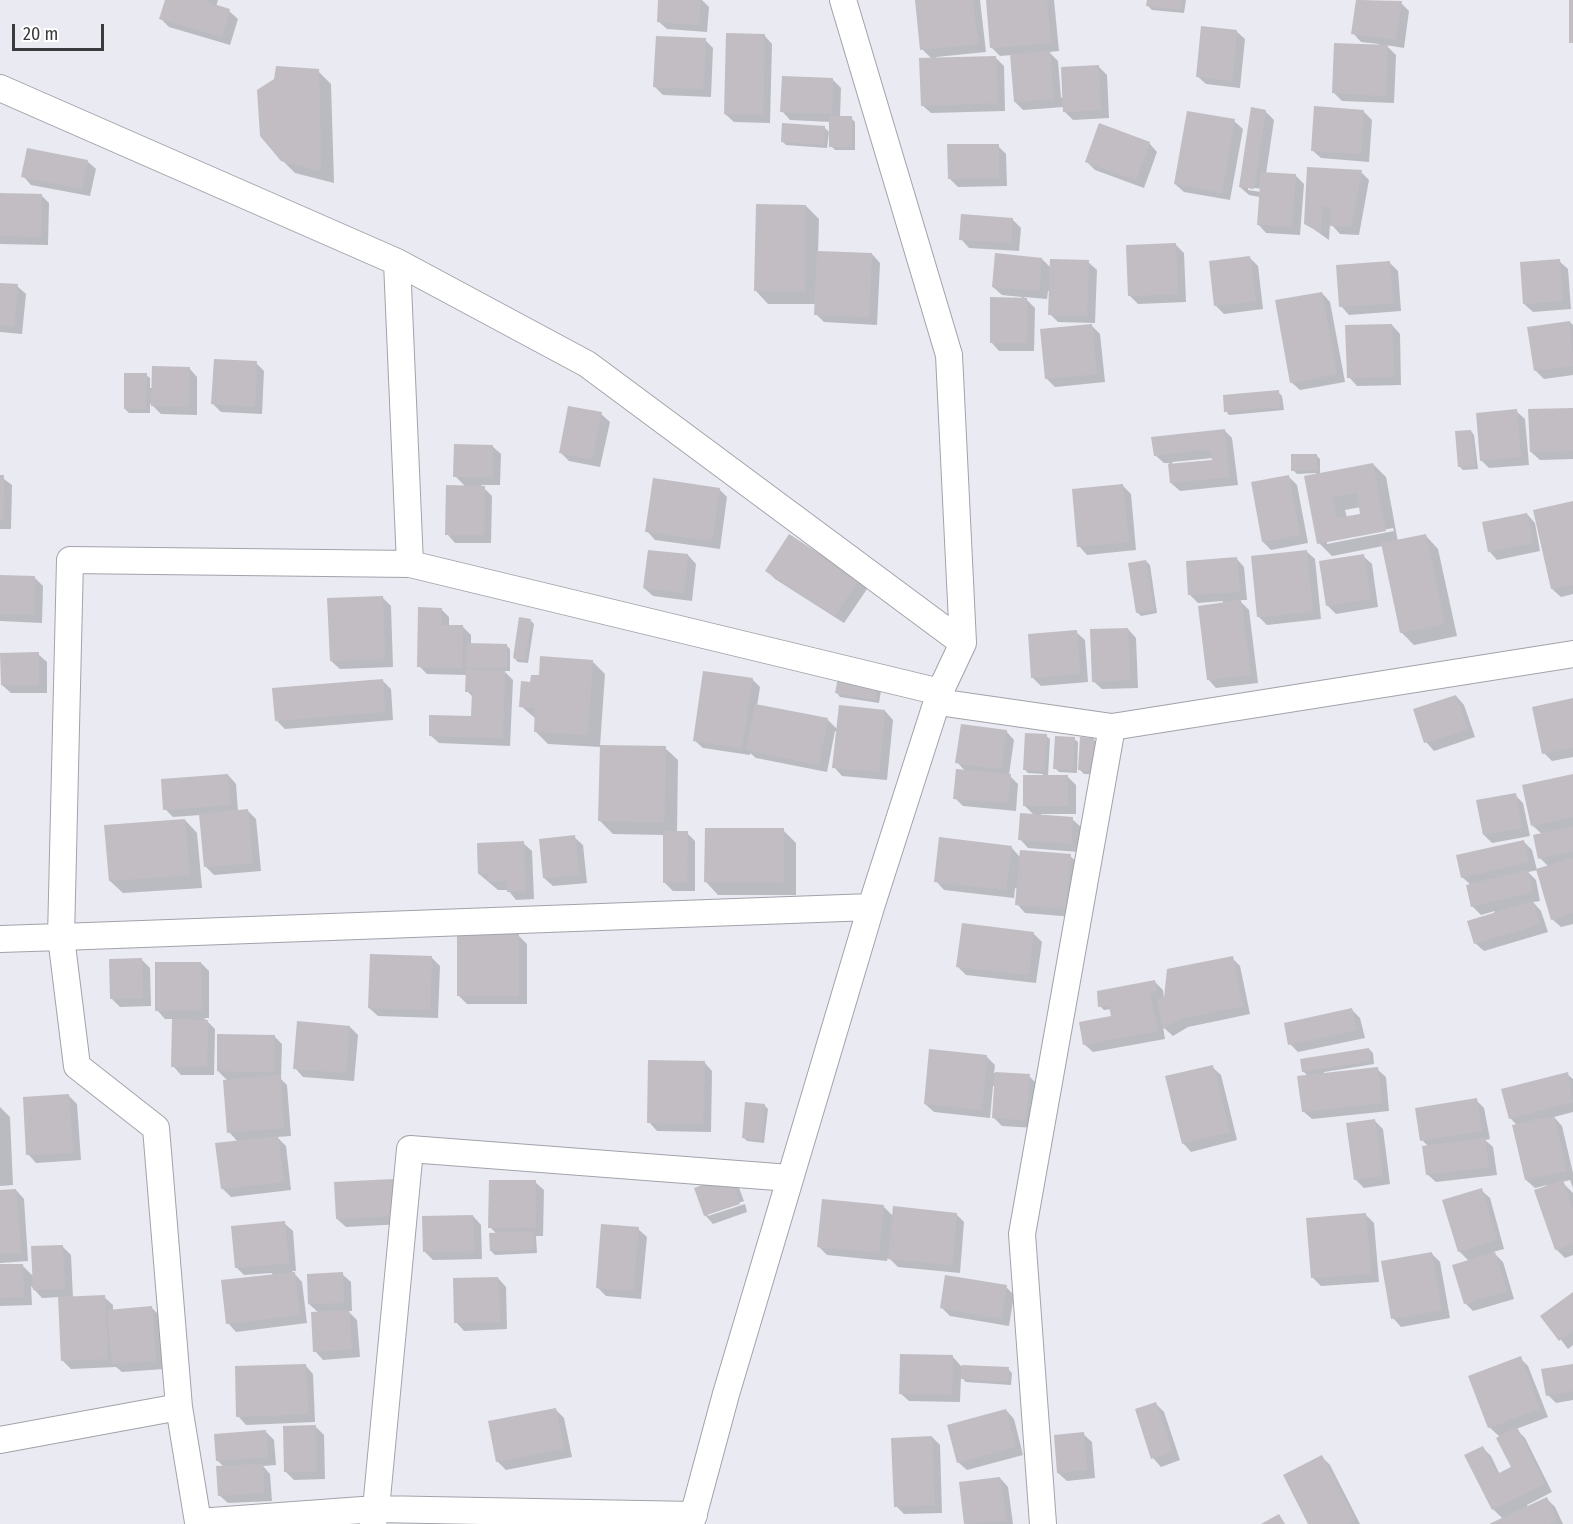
<!DOCTYPE html>
<html>
<head>
<meta charset="utf-8">
<style>
  body { margin:0 }
  #map { position:relative; width:1573px; height:1524px; overflow:hidden; background:#e9eaf2; font-family:"Fira Sans Condensed",sans-serif }
  canvas { display:block }
  .scale { position:absolute; left:12px; top:24px; width:92px; height:27px; box-sizing:border-box; border:3px solid #3b3b3e; border-top:0; padding-left:8px; font-size:18px; line-height:21px; white-space:nowrap; color:#3b3b3e; -webkit-text-stroke:4px #fff; paint-order:stroke }
</style>
</head>
<body>
<div id="map">
<canvas width="1573" height="1524"></canvas>
<div class="scale">20 m</div>
</div>
<script>
const context = document.querySelector('canvas').getContext('2d');
context.lineJoin = 'round';
function fill(path, color) { context.fillStyle = color; context.fill(path, 'evenodd'); }
const poly = rows => new Path2D(rows.map(r => 'M' + r).join(''));
function strokePath(path, color, width, dash) { context.strokeStyle = color; context.lineWidth = width; context.lineCap = dash ? 'butt' : 'round'; context.setLineDash(dash || []); context.stroke(path); }
fill(poly([
  [167,0,218,0,216,7,229,11,238,19,230,45,169,27,161,19],
  [660,0,702,0,709,7,707,32,667,29,658,21],
  [916,0,980,0,986,52,936,57,936,59,995,57,1004,66,1005,111,931,113,922,105,932,59,922,49],
  [987,0,1054,0,1059,51,1049,52,1058,61,1061,98,1099,67,1107,75,1109,118,1073,120,1064,111,1064,107,1023,110,1015,102,1012,55,1000,56,992,48],
  [1148,0,1186,0,1184,13,1152,10,1148,6],
  [1358,0,1401,3,1409,11,1404,48,1386,45,1396,55,1394,103,1342,101,1334,93,1379,46,1379,44,1361,42,1353,33],
  [1236,31,1245,39,1240,88,1206,84,1197,76],
  [764,35,772,44,770,123,734,122,725,114],
  [705,40,713,48,711,97,663,95,655,87],
  [318,71,331,84,334,183,295,173,282,160],
  [833,80,841,88,840,118,851,118,855,122,855,150,835,150,831,146,831,122,790,120,782,111],
  [1265,111,1274,120,1266,174,1296,176,1304,184,1300,235,1266,233,1258,224,1260,197,1249,195,1240,187],
  [1248,187,1262,189,1261,192,1248,190],
  [1363,111,1372,120,1369,162,1321,158,1312,150],
  [1234,121,1243,129,1230,200,1184,192,1175,184],
  [825,128,829,132,827,148,786,145,782,141],
  [1149,143,1157,152,1144,188,1095,170,1087,162],
  [998,146,1006,154,1007,186,958,187,949,178],
  [87,161,96,169,90,196,31,185,23,176],
  [1308,169,1361,172,1369,180,1359,235,1340,234,1330,223,1329,240,1305,223],
  [0,194,41,195,49,203,48,245,0,244],
  [806,206,819,219,818,253,872,254,880,263,877,325,824,322,816,314,816,304,768,304,756,291],
  [1012,219,1021,228,1019,251,969,248,961,239],
  [1175,244,1184,253,1186,302,1138,304,1130,296],
  [1250,258,1258,266,1263,309,1224,314,1216,306],
  [1042,259,1051,268,1088,262,1097,270,1095,323,1058,322,1050,314,1051,292,1048,291,1047,299,1024,297,1035,308,1034,351,999,351,991,342,1022,297,1002,295,993,287],
  [1559,261,1568,269,1571,309,1533,312,1524,304],
  [1390,263,1398,271,1401,311,1349,315,1341,306],
  [0,284,17,286,26,294,22,334,0,332],
  [1322,293,1330,302,1345,382,1300,390,1291,382],
  [1570,322,1573,325,1573,375,1544,379,1535,370],
  [1392,325,1400,334,1401,385,1357,386,1349,377],
  [1092,326,1100,334,1105,382,1055,387,1046,378],
  [256,363,264,371,262,414,221,412,213,404],
  [189,368,197,377,197,415,161,414,150,403,150,413,129,413,125,409,146,375,150,378,150,388,153,388],
  [1278,392,1282,396,1284,410,1229,415,1226,411],
  [1573,410,1573,459,1540,460,1531,452],
  [1516,411,1525,419,1529,465,1489,468,1481,460],
  [601,414,610,422,600,467,569,461,561,453],
  [1224,430,1232,438,1238,485,1180,491,1171,483,1169,463,1164,463,1155,455],
  [1213,458,1213,461,1173,465,1172,462],
  [1471,431,1474,435,1478,469,1463,470,1460,467],
  [492,446,501,454,500,485,481,485,492,496,491,543,455,543,447,534,466,487,455,476],
  [1316,455,1320,459,1320,474,1373,464,1386,477,1398,542,1426,536,1438,549,1457,636,1414,645,1401,632,1383,546,1332,556,1319,543,1316,473,1297,474,1293,470],
  [1361,507,1362,515,1347,518,1345,510],
  [1393,528,1394,531,1327,544,1327,541],
  [0,476,12,485,11,529,0,529],
  [1289,477,1297,485,1308,543,1271,550,1263,542],
  [1123,486,1131,494,1136,550,1087,555,1079,546],
  [719,489,727,497,720,549,655,540,647,531],
  [1573,503,1573,594,1561,597,1552,589],
  [1527,514,1535,523,1540,551,1497,560,1489,551],
  [1306,551,1315,559,1321,619,1267,625,1258,616],
  [688,555,696,564,692,601,653,596,644,588],
  [1363,556,1372,564,1378,607,1336,614,1327,605],
  [1236,558,1244,567,1247,600,1239,600,1249,610,1258,683,1216,688,1208,679,1223,601,1198,603,1190,595],
  [1146,561,1150,565,1157,613,1141,616,1137,612],
  [767,571,858,580,867,589,844,623,775,579],
  [0,577,34,577,43,586,42,623,0,621],
  [382,597,391,606,393,667,340,669,331,661],
  [441,609,449,617,449,626,463,627,471,635,471,644,506,645,510,649,510,671,504,671,513,680,510,746,439,743,430,735,472,718,473,697,467,691,467,675,427,674,419,666],
  [530,620,534,624,528,663,518,662,514,658],
  [1128,629,1136,638,1138,688,1102,689,1093,681],
  [1076,632,1085,640,1088,682,1041,686,1032,677],
  [38,654,47,662,47,693,11,693,2,685],
  [592,661,605,674,600,746,665,748,678,760,677,833,687,833,695,841,695,891,673,891,664,882,664,835,613,834,600,821,601,747,548,744,535,731,536,719,521,706,531,683,540,677],
  [752,679,760,687,757,706,828,720,838,730,885,711,893,720,887,780,842,776,834,767,838,732,835,731,827,772,756,758,750,753,750,755,703,748,694,740],
  [382,680,391,689,393,720,285,729,277,721],
  [882,684,879,703,840,697,837,693],
  [1456,696,1464,705,1475,737,1434,751,1426,742],
  [1573,700,1573,757,1552,761,1544,753],
  [1006,731,1014,740,1009,775,1018,784,1016,811,963,806,955,798,966,772,957,762],
  [1046,736,1050,739,1048,776,1067,776,1076,785,1076,814,1041,814,1041,816,1072,819,1081,827,1079,852,1028,848,1020,839,1035,816,1025,806,1043,776,1043,774,1028,773,1024,769],
  [1074,739,1078,742,1077,773,1059,772,1055,768],
  [1094,740,1098,743,1096,774,1084,774,1080,770],
  [228,775,236,784,238,812,248,811,256,819,261,871,214,875,206,867,200,815,173,817,165,809],
  [1573,775,1573,924,1561,927,1552,919,1538,870,1528,872,1536,880,1540,901,1533,902,1541,911,1548,932,1484,951,1475,943,1495,911,1481,915,1472,906,1471,885,1462,877,1524,842,1532,850,1537,870,1549,867,1540,858,1542,834,1533,826,1524,786],
  [1515,795,1523,803,1530,836,1492,843,1484,835],
  [185,820,197,833,202,888,123,893,110,881],
  [783,830,796,843,796,895,718,895,706,882],
  [574,837,583,845,587,883,553,886,544,878],
  [523,843,532,851,534,899,516,900,508,890,498,890,479,874],
  [1011,847,1020,857,1070,856,1079,864,1074,917,1025,913,1017,904,1018,889,1015,888,1014,898,944,890,936,881],
  [1033,933,1042,942,1036,983,966,975,958,967],
  [518,935,527,944,527,1004,467,1004,458,995],
  [432,958,440,966,438,1018,378,1016,369,1008],
  [1232,958,1240,966,1250,1014,1188,1027,1173,1036,1163,1027,1165,1039,1093,1052,1084,1044,1113,1017,1112,1009,1104,1010,1100,1006,1154,981,1163,990,1164,999],
  [142,960,150,968,151,1006,120,1007,111,998],
  [201,963,209,971,209,1018,204,1018,215,1029,214,1075,181,1075,173,1066,173,1019,165,1019,157,1010],
  [1352,1010,1360,1018,1365,1038,1298,1052,1290,1044],
  [350,1027,358,1035,354,1081,303,1077,295,1068],
  [274,1036,282,1044,281,1079,287,1085,291,1136,277,1137,286,1146,291,1190,231,1197,222,1188,238,1142,229,1132,228,1081,218,1071],
  [1369,1049,1373,1053,1374,1064,1324,1072,1324,1075,1377,1069,1386,1077,1389,1111,1312,1119,1303,1111,1309,1077,1303,1071],
  [986,1056,995,1065,994,1073,1029,1076,1037,1084,1034,1128,1002,1126,993,1117,996,1086,993,1086,990,1118,934,1112,925,1104],
  [704,1062,712,1071,711,1132,657,1131,649,1122],
  [1212,1067,1221,1075,1237,1140,1191,1152,1183,1143],
  [1567,1074,1573,1079,1573,1112,1554,1117,1562,1126,1573,1173,1573,1188,1570,1180,1562,1182,1573,1193,1573,1255,1565,1258,1556,1249,1547,1185,1535,1188,1526,1180,1518,1126,1510,1118],
  [69,1096,77,1104,81,1160,36,1163,28,1154],
  [1476,1100,1484,1108,1490,1139,1485,1140,1493,1147,1497,1175,1436,1182,1427,1174,1428,1146,1422,1140],
  [764,1105,768,1109,764,1143,747,1141,743,1137],
  [0,1107,10,1117,13,1185,0,1186],
  [1374,1120,1383,1129,1390,1184,1364,1188,1355,1179],
  [393,1181,402,1189,403,1224,346,1227,337,1219],
  [535,1182,544,1190,543,1236,536,1236,537,1253,495,1255,491,1251,497,1234,490,1227],
  [738,1185,744,1201,708,1213,708,1216,745,1204,747,1212,713,1224,705,1215,696,1189],
  [16,1190,24,1199,28,1261,0,1263,0,1192],
  [1481,1190,1490,1198,1504,1249,1493,1252,1503,1262,1514,1299,1473,1311,1465,1303,1469,1261,1459,1251],
  [884,1207,894,1217,956,1214,964,1222,960,1273,898,1267,888,1257,887,1261,827,1255,819,1247],
  [1366,1215,1374,1223,1379,1282,1321,1286,1313,1278],
  [473,1216,481,1225,482,1259,433,1260,425,1252],
  [284,1223,293,1231,296,1271,292,1271,302,1282,307,1323,236,1332,228,1323,273,1276,272,1273,244,1275,236,1267],
  [638,1229,647,1237,641,1299,606,1296,598,1288],
  [62,1246,71,1255,73,1298,104,1297,113,1305,113,1311,151,1307,160,1316,164,1369,122,1372,116,1367,71,1369,62,1360,60,1297,42,1298,31,1286,32,1305,0,1306,0,1263,0,1265,22,1265,33,1276],
  [1432,1254,1440,1262,1450,1318,1401,1327,1393,1318],
  [342,1274,351,1282,352,1311,348,1311,357,1320,360,1357,323,1360,315,1351,319,1313,309,1304],
  [498,1278,506,1287,507,1329,464,1331,456,1322],
  [1006,1287,1014,1295,1009,1326,950,1316,941,1307],
  [1573,1294,1573,1345,1568,1349,1543,1316],
  [953,1357,961,1366,1008,1369,1012,1373,1011,1385,966,1382,961,1377,960,1402,909,1401,900,1393],
  [1520,1358,1528,1366,1548,1417,1516,1429,1525,1438,1552,1492,1527,1505,1528,1508,1547,1499,1555,1507,1563,1524,1493,1524,1503,1519,1493,1509,1482,1447,1491,1456,1500,1475,1513,1468,1500,1437,1489,1427],
  [305,1365,313,1374,315,1422,246,1425,238,1416],
  [1573,1365,1573,1400,1556,1403,1548,1395],
  [1156,1404,1164,1412,1180,1460,1161,1467,1153,1458],
  [556,1410,564,1418,572,1457,506,1470,497,1461],
  [1006,1410,1014,1419,1023,1455,967,1470,958,1462],
  [315,1426,324,1435,325,1479,294,1480,286,1472],
  [266,1432,274,1440,276,1465,263,1466,270,1474,272,1501,228,1503,219,1495,224,1467,217,1460],
  [1083,1434,1092,1442,1095,1478,1067,1481,1058,1473],
  [932,1437,940,1445,942,1513,904,1514,896,1506],
  [1322,1457,1330,1465,1360,1524,1310,1524],
  [1000,1478,1008,1487,1013,1524,966,1524,960,1484],
  [435,1517,477,1523,478,1524,434,1524]
]), '#0003');
fill(poly([
  [165,0,207,0,207,2,230,9,222,37,159,19],
  [658,0,701,0,699,25,657,22],
  [915,0,973,0,978,44,920,50],
  [986,0,1047,0,1051,43,990,48],
  [1147,0,1182,0,1181,10,1146,6],
  [1356,0,1402,1,1396,40,1351,34],
  [1569,0,1573,0,1573,43,1569,43],
  [1201,26,1237,30,1232,81,1196,77],
  [726,33,765,34,763,115,724,114],
  [656,36,706,38,703,89,653,87],
  [1334,43,1388,45,1386,96,1332,93],
  [1050,51,1054,99,1014,102,1010,54],
  [996,56,998,103,921,106,919,58],
  [1099,65,1101,110,1063,112,1061,67],
  [276,66,319,69,321,171,281,161,260,136,257,90,274,79],
  [782,76,833,78,832,114,780,112],
  [1314,106,1364,110,1361,154,1311,151],
  [1251,107,1266,110,1254,189,1239,187],
  [1187,111,1235,119,1222,193,1174,184],
  [829,116,852,116,852,147,829,147],
  [782,123,825,126,824,145,781,142],
  [1099,123,1150,142,1136,180,1085,162],
  [947,144,999,144,999,178,948,179],
  [27,148,88,160,82,189,21,177],
  [1307,167,1362,170,1351,227,1330,226,1331,207,1322,206,1321,233,1304,224],
  [1261,172,1296,174,1292,227,1257,225],
  [0,193,42,194,41,237,0,236],
  [756,204,806,205,805,292,754,291],
  [961,214,1013,218,1011,243,959,240],
  [1176,243,1178,294,1128,296,1126,245],
  [817,251,872,253,869,317,814,315],
  [995,253,1042,258,1039,291,992,287],
  [1250,256,1256,301,1214,306,1209,261],
  [1050,259,1089,260,1087,316,1048,315],
  [1560,259,1563,301,1523,304,1520,262],
  [1390,261,1393,303,1339,307,1336,265],
  [0,283,18,284,14,327,0,325],
  [1322,292,1337,374,1290,383,1275,300],
  [990,297,1027,298,1027,343,990,343],
  [1570,321,1573,366,1534,371,1527,327],
  [1092,324,1097,374,1045,379,1040,329],
  [1392,324,1394,377,1347,378,1345,325],
  [214,359,257,361,255,407,211,404],
  [152,366,190,367,189,407,151,406],
  [124,373,147,373,146,409,124,409],
  [1279,390,1280,407,1224,412,1223,395],
  [568,406,602,412,592,460,559,453],
  [1573,408,1573,451,1530,452,1528,409],
  [1517,409,1521,457,1480,461,1476,413],
  [1225,429,1230,477,1170,483,1168,464,1212,460,1211,449,1154,456,1151,437],
  [1471,430,1475,466,1458,467,1455,431],
  [454,444,493,445,493,477,453,477],
  [1291,454,1317,454,1317,470,1291,471],
  [1373,463,1386,531,1317,544,1304,476],
  [1357,493,1360,514,1337,518,1333,497],
  [0,475,4,475,3,521,0,521],
  [1289,475,1300,535,1262,542,1251,482],
  [653,478,720,488,712,541,645,532],
  [1123,484,1129,542,1077,547,1072,489],
  [446,485,485,486,484,535,445,535],
  [1573,501,1573,585,1551,589,1533,510],
  [1527,513,1533,543,1488,552,1482,522],
  [789,534,859,579,835,616,765,571],
  [1426,534,1445,624,1400,633,1381,543],
  [648,550,688,554,684,593,643,588],
  [1307,550,1313,612,1257,617,1251,556],
  [1364,554,1371,599,1326,606,1319,561],
  [1237,557,1240,592,1188,595,1186,561],
  [1146,560,1154,610,1136,613,1128,563],
  [0,575,35,576,34,615,0,614],
  [383,596,385,659,330,661,327,598],
  [1241,600,1251,675,1207,680,1198,606],
  [418,607,442,608,441,625,463,625,462,668,417,667],
  [519,617,531,619,525,660,513,658],
  [1128,628,1130,680,1092,682,1090,629],
  [1077,630,1080,674,1031,678,1028,634],
  [467,643,507,644,507,668,466,668],
  [39,652,39,685,1,685,0,653],
  [540,656,593,660,588,735,534,732,535,708,519,707,521,681,530,682,531,675,539,675],
  [466,669,505,671,503,738,429,736,429,715,471,716,472,692,465,692],
  [703,671,753,678,742,748,693,741],
  [839,672,879,679,875,700,835,693],
  [383,679,385,712,275,721,272,688],
  [1456,695,1468,729,1424,743,1413,709],
  [1573,698,1573,748,1542,754,1532,707],
  [755,704,828,718,819,765,746,750],
  [839,705,885,710,879,772,832,768],
  [961,724,1007,730,1001,769,955,763],
  [1025,733,1047,734,1044,771,1023,770],
  [1055,736,1075,737,1073,770,1053,769],
  [1080,737,1094,738,1092,771,1078,770],
  [600,745,666,746,664,823,598,821],
  [956,769,1011,774,1008,803,953,799],
  [228,774,231,805,163,810,161,779],
  [1573,774,1573,817,1531,826,1522,785],
  [1023,775,1068,775,1068,806,1023,806],
  [1516,793,1522,828,1483,835,1476,800],
  [248,809,253,863,204,867,199,814],
  [1020,813,1073,817,1071,844,1018,840],
  [185,819,190,875,109,881,104,825],
  [1573,826,1573,851,1538,859,1533,835],
  [705,828,784,828,784,883,704,882],
  [663,831,688,831,687,883,663,883],
  [575,835,579,875,543,878,539,839],
  [939,837,1012,846,1006,890,934,882],
  [1524,840,1529,862,1461,878,1456,855],
  [524,841,526,891,507,892,506,881,488,882,488,874,478,874,477,843],
  [1020,850,1071,854,1066,909,1015,905],
  [1573,858,1573,913,1551,920,1536,869],
  [1528,870,1533,892,1471,907,1466,885],
  [1533,901,1540,924,1474,944,1467,921],
  [962,923,1034,932,1029,975,956,967],
  [457,934,519,934,519,996,457,996],
  [370,954,432,956,430,1010,368,1008],
  [1233,956,1243,1006,1180,1019,1163,1029,1157,1000,1164,998,1167,969],
  [142,958,143,998,110,999,109,959],
  [155,962,201,962,202,1010,155,1011],
  [1155,980,1157,992,1150,993,1158,1031,1083,1045,1079,1022,1111,1016,1109,1006,1098,1007,1097,991],
  [1352,1008,1357,1030,1288,1045,1284,1023],
  [172,1019,208,1020,207,1067,171,1067],
  [297,1021,350,1026,346,1073,293,1069],
  [217,1034,275,1035,274,1072,217,1071],
  [1369,1048,1371,1061,1302,1072,1300,1059],
  [929,1049,987,1055,982,1110,924,1104],
  [648,1060,705,1061,703,1124,647,1123],
  [1213,1065,1230,1132,1182,1144,1165,1076],
  [1378,1067,1382,1103,1302,1112,1297,1076],
  [995,1072,1030,1074,1026,1120,992,1118],
  [1568,1072,1573,1102,1509,1119,1501,1089],
  [280,1075,284,1128,227,1133,223,1080],
  [69,1094,73,1153,26,1155,23,1097],
  [1477,1098,1482,1131,1420,1141,1415,1108],
  [745,1102,765,1104,761,1140,742,1138],
  [1554,1116,1567,1171,1525,1180,1512,1125],
  [1375,1119,1383,1176,1354,1180,1346,1123],
  [278,1136,284,1182,221,1189,215,1143],
  [1485,1138,1489,1167,1426,1175,1422,1146],
  [730,1175,740,1204,704,1216,694,1188],
  [394,1179,395,1216,336,1219,334,1182],
  [489,1180,536,1180,536,1228,488,1228],
  [1563,1180,1573,1209,1573,1244,1555,1250,1534,1190],
  [1482,1188,1497,1240,1458,1252,1442,1200],
  [16,1189,21,1253,0,1254,0,1190],
  [822,1199,884,1205,879,1253,817,1247],
  [893,1206,957,1213,952,1265,888,1259],
  [1366,1213,1371,1274,1311,1278,1306,1218],
  [473,1215,474,1251,423,1252,422,1216],
  [285,1221,289,1263,235,1268,231,1226],
  [601,1224,639,1227,633,1291,596,1288],
  [533,1231,534,1250,490,1251,489,1233],
  [63,1245,65,1289,33,1290,31,1246],
  [1432,1252,1442,1310,1391,1319,1381,1261],
  [1495,1252,1507,1291,1464,1304,1452,1265],
  [0,1264,23,1264,24,1297,0,1298],
  [295,1272,300,1315,226,1324,221,1280],
  [343,1272,344,1303,308,1304,307,1274],
  [945,1275,1007,1285,1001,1319,940,1308],
  [498,1277,500,1322,454,1323,453,1278],
  [1573,1292,1573,1331,1559,1341,1540,1316],
  [105,1295,108,1359,61,1361,58,1297],
  [152,1306,156,1361,112,1364,107,1310],
  [349,1310,352,1349,313,1352,311,1312],
  [900,1354,953,1355,952,1395,899,1394],
  [1521,1356,1540,1409,1488,1428,1468,1376],
  [306,1364,308,1414,236,1417,235,1366],
  [1573,1364,1573,1391,1546,1396,1541,1369],
  [962,1365,1009,1367,1008,1382,961,1379],
  [1156,1402,1173,1452,1151,1459,1135,1409],
  [556,1408,564,1449,496,1462,488,1421],
  [1006,1409,1016,1447,957,1463,947,1425],
  [316,1425,317,1471,284,1472,283,1426],
  [1517,1427,1545,1484,1492,1510,1464,1455,1483,1446,1497,1474,1511,1467,1496,1438],
  [266,1430,268,1457,216,1461,214,1434],
  [1084,1432,1087,1470,1057,1473,1054,1435],
  [932,1436,935,1505,894,1507,891,1438],
  [1322,1455,1355,1520,1348,1524,1308,1524,1283,1475],
  [263,1464,264,1493,218,1496,216,1466],
  [1000,1477,1007,1521,964,1524,959,1482],
  [1547,1497,1557,1520,1548,1524,1489,1524],
  [1279,1514,1285,1524,1261,1524]
]), '#c1bdc3');
const minor = poly([
  [0,88,397,262,410,564,940,692],
  [397,262,587,364,963,643],
  [410,564,70,560,61,937,871,907],
  [938,702,1112,727,1573,654],
  [0,939,61,937,77,1066,156,1128,179,1407,0,1440],
  [179,1407,198,1522,376,1509,373,1524],
  [694,1515,376,1509,410,1149,790,1178],
  [691,1524,726,1394,871,907,940,692,963,643,949,355,843,0],
  [1043,1524,1022,1234,1112,727]
]);
strokePath(minor, '#a2a3aa', 28);
strokePath(minor, '#fff', 26);
</script>
</body>
</html>
